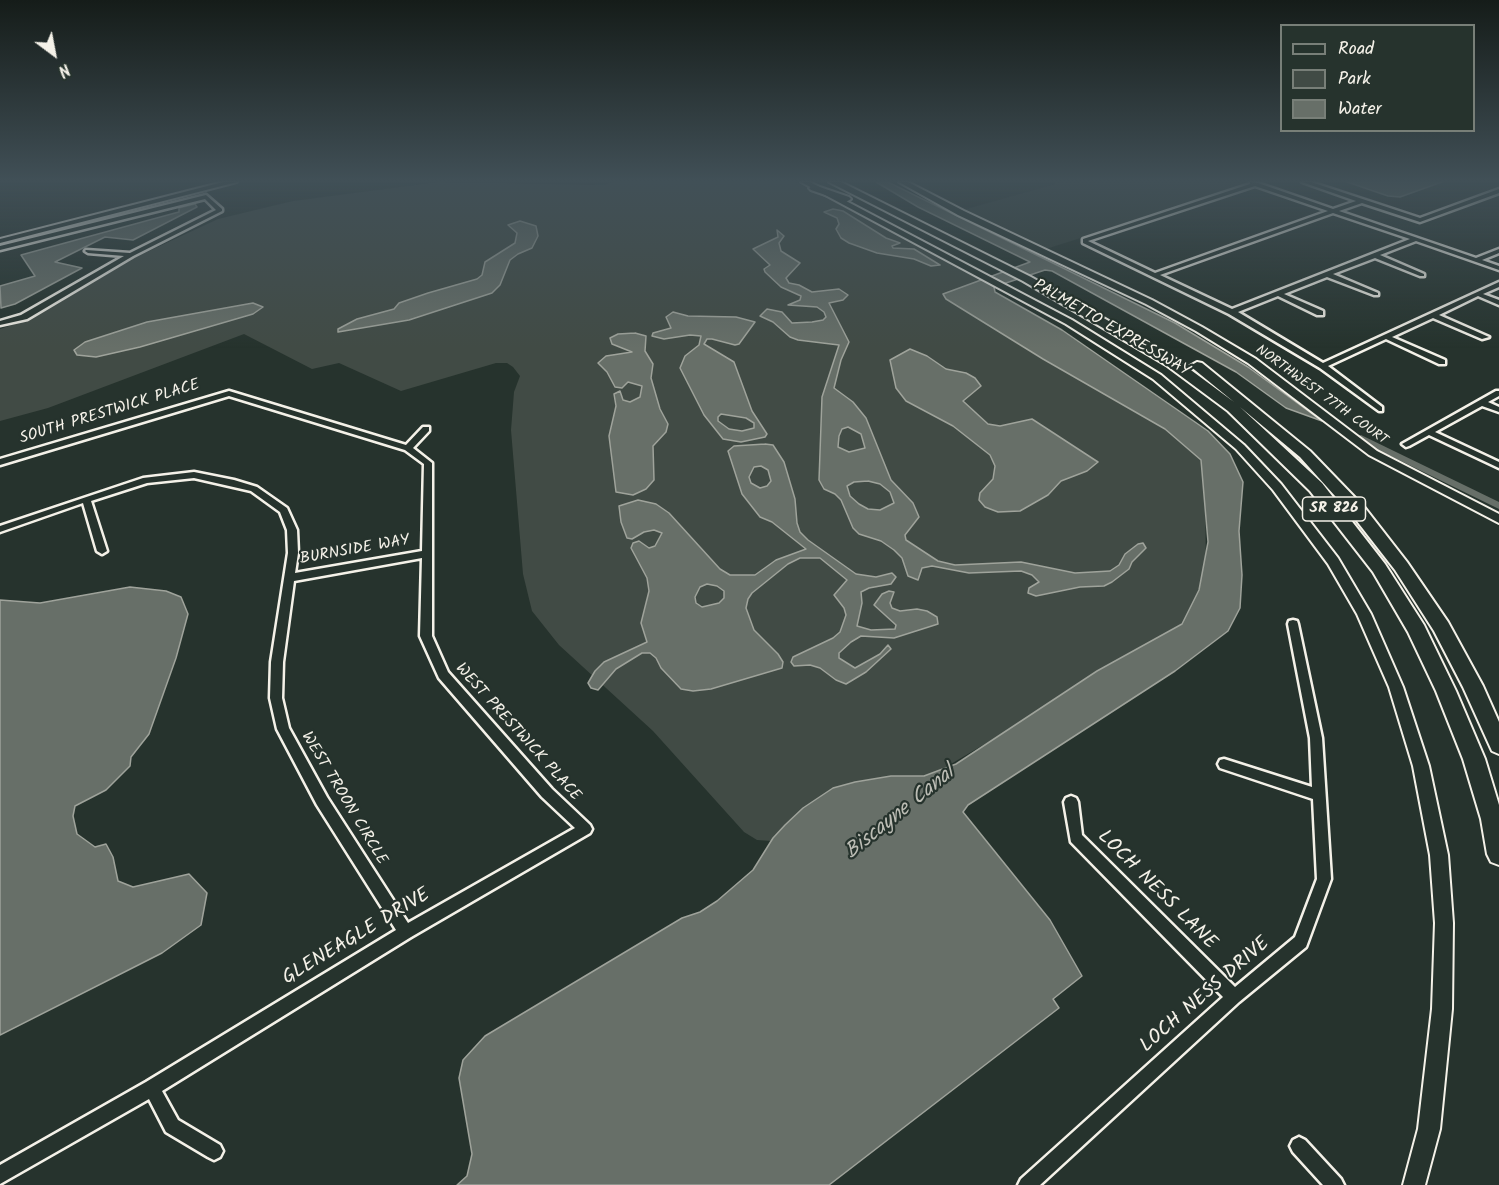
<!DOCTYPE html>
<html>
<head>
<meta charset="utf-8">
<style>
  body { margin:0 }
  #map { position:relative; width:1499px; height:1185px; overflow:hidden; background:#26332d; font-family:Kalam,sans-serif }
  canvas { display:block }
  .legend { position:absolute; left:1280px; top:24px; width:195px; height:108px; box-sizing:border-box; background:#26332d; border:2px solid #787f78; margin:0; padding:8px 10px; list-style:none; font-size:18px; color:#f4f1e8 }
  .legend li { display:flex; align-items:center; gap:12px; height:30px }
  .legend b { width:30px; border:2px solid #787f78 }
  .north { position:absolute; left:24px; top:24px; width:60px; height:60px; -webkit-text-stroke:4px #26332d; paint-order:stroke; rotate:148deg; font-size:16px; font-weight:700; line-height:24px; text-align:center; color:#f4f1e8 }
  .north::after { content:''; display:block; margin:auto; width:21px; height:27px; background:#f4f1e8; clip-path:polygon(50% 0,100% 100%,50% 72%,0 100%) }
</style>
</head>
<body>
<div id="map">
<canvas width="1499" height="1185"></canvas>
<ul class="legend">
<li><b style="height:8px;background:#26332d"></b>Road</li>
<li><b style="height:16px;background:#414b45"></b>Park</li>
<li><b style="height:16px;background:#676f68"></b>Water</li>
</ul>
<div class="north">N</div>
</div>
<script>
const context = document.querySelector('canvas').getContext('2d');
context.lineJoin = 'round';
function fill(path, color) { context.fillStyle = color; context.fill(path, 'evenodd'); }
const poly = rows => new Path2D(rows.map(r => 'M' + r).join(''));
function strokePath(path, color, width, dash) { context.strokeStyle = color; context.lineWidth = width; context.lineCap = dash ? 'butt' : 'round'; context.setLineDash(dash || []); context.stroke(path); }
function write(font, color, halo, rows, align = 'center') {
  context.font = font + ' Kalam,sans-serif'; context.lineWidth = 4.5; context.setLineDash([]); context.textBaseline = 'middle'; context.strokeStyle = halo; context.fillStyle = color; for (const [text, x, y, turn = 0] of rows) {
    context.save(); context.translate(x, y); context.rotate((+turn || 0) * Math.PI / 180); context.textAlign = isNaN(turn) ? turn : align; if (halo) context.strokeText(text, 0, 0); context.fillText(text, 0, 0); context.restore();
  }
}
fill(poly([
  [1053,182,1241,182,1248,185,1046,249,963,210,1055,184]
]), '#333f39');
fill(poly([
  [438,182,604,185,613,182,796,182,984,280,945,295,1166,426,1205,463,1206,585,1186,625,912,787,786,842,757,840,744,832,653,731,559,645,532,611,523,574,511,430,514,392,520,376,513,367,507,363,496,363,401,391,339,363,312,369,244,334,48,408,0,421,0,329,30,319,134,258,218,219,293,201]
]), '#414b45');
const water = poly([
  [876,182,888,182,1175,323,1248,367,1322,421,1286,408,1236,372,1052,271,1045,270,994,287,995,292,1062,330,1208,431,1230,454,1243,482,1239,531,1242,575,1240,608,1228,631,1175,671,968,805,963,812,1050,920,1082,976,1053,999,1059,1008,829,1185,457,1185,467,1176,472,1154,459,1078,463,1060,485,1036,682,918,700,912,717,901,753,870,773,838,785,825,803,808,833,788,855,782,891,776,924,776,956,764,1097,671,1182,624,1199,590,1208,542,1201,460,1165,429,1043,359,946,299,943,294,1030,262,918,207,876,182],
  [1347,182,1442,182,1400,197,1388,196,1347,182],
  [195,204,197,207,133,240,105,237,55,262,82,268,15,304,1,308,0,286,35,276,21,255,175,213,179,212,179,208,195,204],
  [833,209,843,211,886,238,900,243,892,246,893,248,914,249,940,265,931,266,914,259,877,253,849,243,841,238,836,229,839,224,837,218,824,212,833,209],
  [520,221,536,226,538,236,532,248,518,254,510,260,500,285,492,293,409,320,338,332,338,329,357,319,394,309,399,303,428,293,477,279,482,275,485,262,515,243,517,233,508,225,520,221],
  [777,230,784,236,779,243,781,251,800,263,786,278,789,283,799,285,812,292,839,289,848,295,843,300,829,303,849,342,841,360,834,388,853,402,866,418,891,480,913,503,919,517,905,535,906,540,938,561,955,565,1021,562,1075,573,1110,571,1119,565,1125,554,1138,544,1143,543,1146,548,1132,562,1129,569,1112,582,1104,586,1080,587,1036,596,1028,593,1029,588,1039,582,1032,575,1021,571,969,573,932,566,922,568,918,580,908,576,902,558,894,550,881,541,859,534,853,528,841,500,835,494,824,489,819,480,822,397,839,345,798,340,790,337,773,322,760,316,767,309,782,312,792,323,812,322,823,320,826,317,824,312,817,307,788,305,800,300,801,296,781,287,765,272,764,269,770,265,753,249,778,237,777,230],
  [848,427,861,434,865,448,849,452,838,447,839,436,842,429,848,427],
  [868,481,880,484,890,492,894,503,880,510,868,509,859,504,850,496,847,486,854,482,868,481],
  [253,303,263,307,253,314,140,347,96,357,77,355,74,350,85,342,147,322,253,303],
  [673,312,688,316,736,317,755,322,739,344,735,345,712,339,707,339,704,344,734,362,752,411,767,434,765,437,741,442,723,439,704,415,680,368,685,356,699,345,701,336,690,335,664,339,652,336,653,333,671,328,666,317,673,312],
  [721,414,746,418,754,423,754,428,742,431,729,429,718,421,718,417,721,414],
  [635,333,646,336,645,351,653,364,651,378,660,409,668,424,666,432,653,446,654,480,646,489,633,495,616,492,609,436,616,406,614,394,620,391,623,400,630,402,640,397,642,386,628,382,622,388,615,387,607,372,598,363,606,356,632,352,612,344,610,338,618,334,635,333],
  [910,349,927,356,946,369,966,373,975,378,981,386,963,401,988,424,1000,426,1032,419,1098,462,1087,471,1061,481,1048,495,1020,511,998,512,985,507,979,500,980,493,993,479,995,466,990,455,953,426,906,401,896,388,890,360,910,349],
  [765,444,773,445,784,462,795,499,797,523,800,532,808,540,856,574,876,577,892,573,896,577,891,584,869,588,861,592,862,603,857,626,871,630,895,629,896,625,874,605,882,594,889,591,894,592,890,603,892,608,900,611,917,609,927,611,937,617,938,624,894,638,861,636,851,642,839,653,839,658,855,668,880,654,888,645,891,649,866,672,846,684,836,680,820,668,810,665,794,666,791,662,793,657,833,638,840,632,846,615,844,608,834,595,847,580,820,558,800,558,788,564,752,593,748,599,746,608,754,630,778,654,783,662,782,668,711,689,693,691,681,689,661,668,656,658,650,653,642,653,616,669,598,690,591,688,588,683,595,671,604,662,647,642,641,623,649,591,647,578,631,548,633,543,639,541,649,548,655,546,662,533,654,530,644,532,632,539,627,538,621,522,619,506,638,500,656,504,669,513,720,569,730,575,755,575,776,560,806,549,772,522,760,517,742,494,728,451,734,446,765,444],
  [761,466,768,470,771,481,767,486,760,488,751,483,749,477,754,467,761,466],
  [707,584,717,586,724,591,724,598,719,603,702,607,696,603,695,597,700,587,707,584],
  [130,587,166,591,181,597,188,614,176,658,149,734,131,757,130,766,106,790,75,806,73,816,77,834,95,847,106,844,113,857,118,881,133,887,189,874,207,893,201,925,162,953,0,1035,0,600,40,603,130,587]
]);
fill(water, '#676f68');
strokePath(water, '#9fa39b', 1.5);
fill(poly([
  [1361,435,1499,502,1499,509,1358,440,1358,436,1361,435]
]), '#676f68');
const street = poly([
  [1250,182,1258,183,1333,209,1356,201,1302,182,1311,182,1420,218,1499,189,1499,193,1420,222,1362,203,1339,211,1476,258,1499,249,1499,253,1482,260,1499,266,1499,270,1416,241,1380,255,1424,274,1424,276,1420,276,1375,258,1333,274,1378,293,1378,295,1374,295,1327,277,1284,294,1323,311,1323,315,1317,315,1278,296,1238,312,1323,363,1499,282,1499,287,1483,294,1499,300,1499,305,1478,296,1439,315,1489,337,1482,339,1433,318,1392,337,1445,360,1445,364,1439,364,1386,339,1328,366,1382,407,1382,411,1379,411,1320,368,1229,314,1083,243,1083,239,1250,184,1250,182],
  [1255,186,1328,211,1155,273,1088,241,1255,186],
  [1333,213,1410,239,1232,309,1160,275,1333,213],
  [206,195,222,209,222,211,133,256,27,319,0,325,0,321,21,315,124,256,88,253,85,251,86,250,130,253,216,210,205,199,0,250,0,246,206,195],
  [229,391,406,445,423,427,429,427,429,431,413,448,432,463,432,636,448,672,552,789,590,825,592,829,590,833,411,937,162,1091,178,1120,220,1145,223,1151,220,1157,214,1160,208,1157,166,1132,149,1099,0,1184,0,1165,146,1082,396,930,317,805,277,729,270,698,271,662,288,553,287,530,280,512,251,491,194,478,147,483,91,501,107,551,102,554,97,551,83,503,0,532,0,526,143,478,194,472,234,480,257,487,287,508,297,530,298,553,295,573,422,551,424,464,405,450,229,396,0,465,0,459,229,391],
  [422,558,420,636,439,678,542,797,575,828,408,923,327,797,289,728,282,698,283,662,294,581,422,558],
  [1496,391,1499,391,1499,396,1488,402,1499,407,1499,412,1482,406,1435,432,1499,462,1499,468,1429,435,1409,446,1406,447,1402,444,1496,391],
  [1293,620,1297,621,1298,624,1322,738,1331,879,1306,947,1239,1002,1040,1185,1018,1185,1021,1179,1223,997,1071,842,1064,802,1066,798,1071,796,1076,798,1078,802,1082,835,1235,987,1295,937,1317,879,1313,799,1220,768,1218,764,1220,760,1224,759,1312,787,1310,738,1288,624,1289,621,1293,620],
  [1299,1137,1305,1140,1341,1179,1344,1185,1323,1185,1293,1152,1290,1146,1293,1140,1299,1137]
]);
const secondary = poly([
  [223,182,237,182,0,243,0,239,223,182],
  [801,182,810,182,1072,320,1161,375,1244,445,1281,484,1338,558,1371,614,1403,687,1429,766,1448,855,1453,923,1452,1009,1440,1129,1425,1185,1403,1185,1418,1129,1432,1009,1435,923,1430,855,1413,766,1389,687,1357,614,1328,564,1273,490,1236,449,1153,379,1066,324,801,182],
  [899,182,908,182,964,211,1152,300,1202,327,1256,359,1377,451,1499,514,1499,523,1369,455,1248,363,1196,331,1146,304,958,215,899,182]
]);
const highway = poly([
  [829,182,841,182,1031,277,1176,359,1234,402,1190,366,1197,362,1202,363,1310,451,1365,508,1407,562,1448,622,1483,686,1499,722,1499,754,1492,751,1463,687,1434,631,1395,570,1353,516,1300,457,1240,407,1322,483,1385,564,1424,625,1456,691,1485,759,1499,805,1499,865,1491,862,1487,854,1481,819,1463,759,1436,691,1408,632,1373,572,1310,491,1228,411,1166,365,1023,281,829,182],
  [814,185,849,197,851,199,846,202,811,190,809,188,814,185]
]);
strokePath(street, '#f4f1e8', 5);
strokePath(secondary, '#f4f1e8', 4);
strokePath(highway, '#f4f1e8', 4);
fill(street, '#26332d');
fill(secondary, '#26332d');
fill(highway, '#26332d');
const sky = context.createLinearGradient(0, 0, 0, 348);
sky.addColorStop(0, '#151c19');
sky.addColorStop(0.52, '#415057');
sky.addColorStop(1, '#41505700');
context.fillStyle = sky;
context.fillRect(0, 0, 1499, 348);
write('14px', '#f4f1e8', '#26332d', [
  ["NORTHWEST 77TH COURT",1321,396,36]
]);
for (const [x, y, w] of [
  [1334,509,63]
]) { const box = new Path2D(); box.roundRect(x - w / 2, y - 12, w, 24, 4.5); context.fillStyle = '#26332d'; context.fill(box); strokePath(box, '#f4f1e8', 1.5); }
write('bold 15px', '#f4f1e8', null, [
  ["SR 826",1334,509]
]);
write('16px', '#f4f1e8', '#26332d', [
  ["PALMETTO EXPRESSWAY",1111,329,30],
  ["SOUTH PRESTWICK PLACE",110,413,-17],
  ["BURNSIDE WAY",355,551,-10],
  ["WEST PRESTWICK PLACE",517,733,48],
  ["WEST TROON CIRCLE",343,799,59]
]);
write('20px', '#f4f1e8', '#26332d', [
  ["LOCH NESS LANE",1156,891,45],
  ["GLENEAGLE DRIVE",357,938,-31],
  ["LOCH NESS DRIVE",1206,996,-41]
]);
write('italic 21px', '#bcbdb5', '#26332d', [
  ["Biscayne Canal",901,814,-39]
]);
</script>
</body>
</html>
